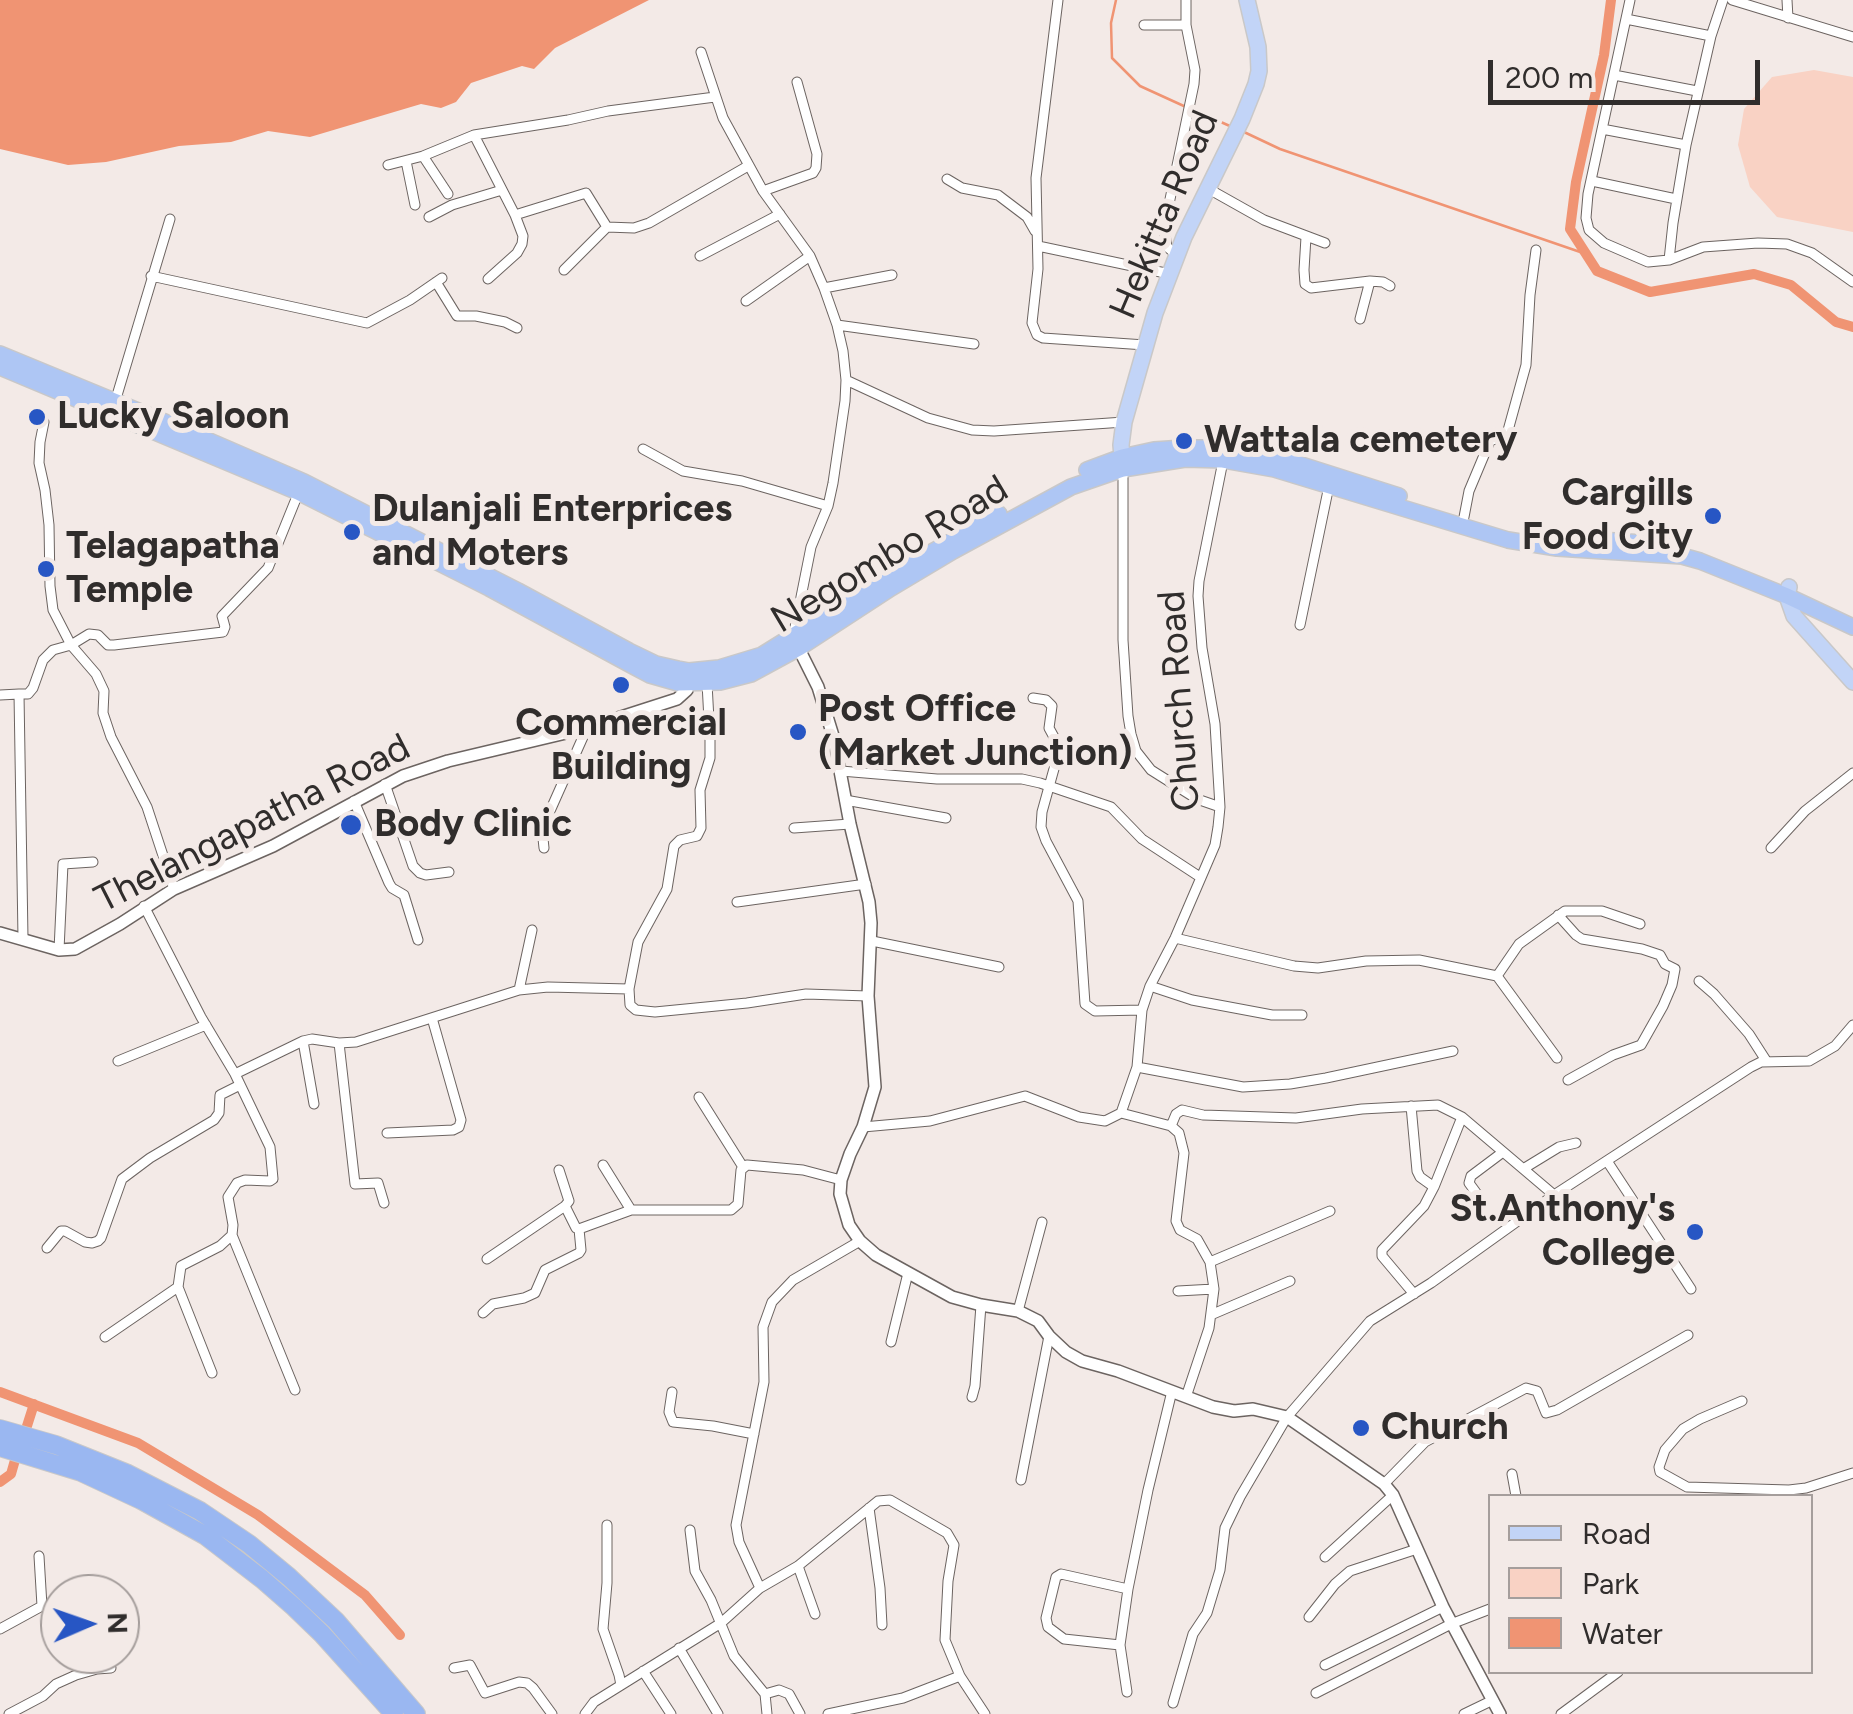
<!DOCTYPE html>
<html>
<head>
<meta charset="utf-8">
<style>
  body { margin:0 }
  #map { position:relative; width:1853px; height:1714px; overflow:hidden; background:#f3eae7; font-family:Figtree,sans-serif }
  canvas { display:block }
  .legend { position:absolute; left:1488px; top:1494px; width:325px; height:180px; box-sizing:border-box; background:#f3eae7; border:2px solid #a59e9c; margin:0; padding:12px 18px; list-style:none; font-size:30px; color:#302d2c }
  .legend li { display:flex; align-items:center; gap:20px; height:50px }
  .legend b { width:50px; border:2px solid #a59e9c }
  .north { position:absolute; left:40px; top:1574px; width:100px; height:100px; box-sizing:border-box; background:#f3eae7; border:2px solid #a59e9c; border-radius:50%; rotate:88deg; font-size:28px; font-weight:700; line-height:40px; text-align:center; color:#302d2c }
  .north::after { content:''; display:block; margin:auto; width:35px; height:45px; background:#2756c4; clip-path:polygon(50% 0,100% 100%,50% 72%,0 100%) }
  .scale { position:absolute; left:1488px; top:60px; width:272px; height:45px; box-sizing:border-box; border:5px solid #302d2c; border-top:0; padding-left:12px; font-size:30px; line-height:35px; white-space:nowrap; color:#302d2c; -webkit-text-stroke:8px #f3eae7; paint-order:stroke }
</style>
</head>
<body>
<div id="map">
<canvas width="1853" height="1714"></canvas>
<ul class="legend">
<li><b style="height:12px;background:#c2d4f7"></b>Road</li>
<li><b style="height:28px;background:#f9d2c4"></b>Park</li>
<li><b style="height:28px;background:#f09473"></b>Water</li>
</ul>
<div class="north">N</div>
<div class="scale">200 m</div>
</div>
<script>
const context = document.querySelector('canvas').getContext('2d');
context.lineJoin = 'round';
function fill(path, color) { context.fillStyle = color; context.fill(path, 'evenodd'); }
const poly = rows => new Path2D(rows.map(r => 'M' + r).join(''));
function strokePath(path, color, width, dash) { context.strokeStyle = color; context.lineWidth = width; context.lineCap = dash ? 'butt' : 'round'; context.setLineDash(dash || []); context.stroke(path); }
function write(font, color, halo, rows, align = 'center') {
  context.font = font + ' Figtree,sans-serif'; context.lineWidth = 10; context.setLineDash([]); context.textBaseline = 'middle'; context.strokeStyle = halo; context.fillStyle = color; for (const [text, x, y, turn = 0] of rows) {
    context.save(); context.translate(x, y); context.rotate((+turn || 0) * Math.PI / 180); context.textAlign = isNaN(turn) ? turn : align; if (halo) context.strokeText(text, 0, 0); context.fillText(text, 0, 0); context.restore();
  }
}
fill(poly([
  [1814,70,1853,77,1853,232,1777,217,1750,187,1738,145,1744,109,1772,77]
]), '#f9d2c4');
fill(poly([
  [0,0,649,0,555,48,534,69,522,66,471,83,456,102,441,108,421,104,310,137,268,131,231,142,179,146,106,162,68,165,0,149]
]), '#f09473');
strokePath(poly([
  [1116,0,1111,23,1112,58,1140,86,1186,107],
  [1194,110,1232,127],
  [1244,132,1280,149,1586,254]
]), '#f09473', 2.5);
strokePath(poly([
  [1611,0,1604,55,1576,182,1570,229,1597,271,1650,292,1754,274,1791,285,1836,322,1853,327],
  [0,1392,138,1443,258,1515,365,1595,400,1635],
  [27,1426,34,1404],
  [0,1482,11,1474,15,1460]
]), '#f09473', 10);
const minor = poly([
  [1058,0,1036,178,1038,269,1032,323,1037,335,1043,338,1145,345],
  [1630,0,1588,194,1586,218,1589,230,1604,243,1648,262,1669,260,1703,247,1758,243,1787,244,1812,253,1853,282],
  [1732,0,1853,37],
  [1787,0,1788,18],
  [1626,19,1711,36],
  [1144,25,1186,25],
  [701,52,723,118,763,191,810,256,824,288,837,325,843,351,846,380,845,401,833,483,828,506,811,547,793,637],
  [1614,75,1697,91],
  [1602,129,1686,145],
  [474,135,515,215,586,193,607,227,634,228,649,223,748,166],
  [423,156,448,194],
  [406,161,415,205],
  [388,165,423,156,474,135,568,120,608,111,715,97],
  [947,179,962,188,998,195,1027,217,1035,231],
  [1592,181,1676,199],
  [1207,188,1264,220,1325,243],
  [763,191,813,173,816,168,817,154,797,82],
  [429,217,452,205,502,190],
  [1306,237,1304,270,1305,284,1311,288,1370,281,1383,282,1390,286],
  [1038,246,1170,274],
  [1177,255,1167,247,1164,228,1194,84,1195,70,1186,25,1186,0],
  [700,256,780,214],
  [1669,260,1673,223,1686,145,1711,36,1723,0],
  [564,270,607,227],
  [151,276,367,323,410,300,442,278],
  [488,279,517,253,522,244,523,236,515,215],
  [436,282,457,316,476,316,505,322,517,328],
  [824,288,892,275],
  [746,301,810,256],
  [1360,319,1370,281],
  [837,325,974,344],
  [846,380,928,418,972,430,994,431,1124,422],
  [115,402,170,219],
  [44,422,40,442,39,463,45,490,49,525,50,586,53,610,71,645,96,674,104,691,103,713,111,737,147,807,174,889],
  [643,449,683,471,742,481,828,506],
  [1123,469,1123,640,1128,716,1131,734,1136,751,1151,770,1197,799,1220,807],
  [1464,517,1469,491,1490,441,1507,434,1526,365,1530,295,1536,250],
  [1300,625,1330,481],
  [0,695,19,694],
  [1033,698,1046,700,1052,706,1049,728,1055,739,1057,758,1042,812,1041,827,1046,841,1078,901,1085,1004,1095,1011,1142,1010],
  [841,771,937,779,1022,779,1040,783,1111,807,1142,839,1200,877],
  [385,784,413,866,420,873,426,875,449,872],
  [845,800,946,818],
  [354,801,389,883,392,888,404,895,418,940],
  [794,828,850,824],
  [544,848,542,829,587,728],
  [1771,848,1805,811,1853,773],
  [737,902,866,884],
  [144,906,201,1017,235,1074,303,1041,312,1039,339,1043,356,1042,519,990,548,987,629,989,630,1005,636,1010,655,1012,747,1003,806,994,868,996],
  [1558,915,1576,935,1582,939,1642,949,1660,955,1665,964,1675,969,1672,985,1663,1006,1641,1045,1613,1055,1568,1080],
  [23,938,19,694,28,694,33,688,43,660,53,650,71,645,89,634,98,635,108,645,114,645,223,632,225,627,222,616,268,568,300,489],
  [1175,938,1294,966,1318,968,1366,961,1419,960,1497,976],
  [872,941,999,967],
  [59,950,63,864,93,862],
  [1699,981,1714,994,1749,1034,1767,1062],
  [1150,986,1192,1000,1272,1015,1302,1015],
  [629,989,638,942,667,889,674,846,680,840,697,836,701,828,700,790,710,758,710,739,707,683],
  [519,990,532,930],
  [303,1041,314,1104],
  [339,1043,355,1184,378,1183,384,1203],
  [1557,1058,1497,976,1519,944,1565,911,1602,911,1640,924],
  [118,1061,206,1025],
  [1137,1067,1243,1087,1290,1084,1326,1078,1453,1051],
  [699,1097,743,1167],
  [1411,1106,1417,1171,1420,1177,1434,1187],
  [1121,1113,1137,1067,1142,1010,1150,986,1175,938,1215,845,1218,827,1220,807,1215,724,1202,648,1198,596,1199,581,1224,456],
  [1171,1126,1176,1114,1182,1110,1203,1115,1296,1118,1362,1109,1438,1105,1462,1117,1554,1195],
  [863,1127,930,1121,1025,1096,1079,1117,1105,1121,1121,1113,1171,1126,1179,1133,1184,1153,1176,1221,1180,1230,1197,1239,1210,1262,1214,1289,1209,1328,1186,1397],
  [387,1133,453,1130,459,1127,461,1120,432,1018],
  [1607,1161,1691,1289],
  [603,1165,631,1210],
  [1523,1169,1559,1147,1576,1143],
  [559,1170,569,1201,565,1206],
  [1480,1198,1469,1183,1471,1176,1503,1152],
  [232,1235,295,1390],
  [47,1248,61,1231,65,1231,85,1242,92,1243,98,1241,101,1238,122,1179,150,1158,214,1120,219,1113,220,1095,240,1085],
  [487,1259,565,1206,576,1228,579,1229,631,1210,731,1210,738,1204,741,1170,747,1165,803,1170,841,1180],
  [1210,1262,1330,1211],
  [178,1287,212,1373],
  [1178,1291,1214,1289],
  [1414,1294,1382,1256,1382,1250,1424,1206,1434,1187,1462,1117],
  [1018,1311,1042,1222],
  [483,1313,493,1304,524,1298,535,1293,545,1270,579,1253,581,1250,579,1229],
  [1213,1314,1290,1281],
  [105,1337,178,1287,181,1266,220,1246,232,1235,233,1225,228,1197,237,1183,245,1180,270,1181,273,1179,270,1147,235,1074],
  [891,1342,908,1273],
  [672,1392,669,1412,673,1422,713,1426,754,1434],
  [972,1397,975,1386,981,1305],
  [1742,1401,1700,1419,1683,1429,1665,1450,1659,1467,1660,1472,1687,1487,1789,1490,1806,1488,1853,1473],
  [1512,1474,1516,1496],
  [1021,1480,1049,1336],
  [1384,1484,1425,1442,1526,1388,1537,1391,1546,1413,1557,1410,1688,1335],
  [869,1508,880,1588,882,1625],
  [607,1525,607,1583,603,1629,619,1675,621,1685],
  [690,1530,695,1571,711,1600,734,1656,765,1694],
  [1325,1557,1393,1495],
  [798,1566,815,1614],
  [760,1588,798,1566,878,1501,890,1500,947,1533,954,1545,948,1581,945,1640,960,1676,985,1714],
  [1309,1617,1335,1584,1350,1571,1417,1549],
  [0,1629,42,1606,39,1556],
  [1120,1645,1064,1639,1048,1627,1046,1618,1056,1577,1061,1574,1128,1589],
  [679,1648,718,1714],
  [1325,1665,1443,1607],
  [454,1668,470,1665,485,1693,519,1682,527,1683,533,1688,552,1714],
  [643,1671,671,1714],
  [1127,1692,1120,1645,1128,1589,1148,1490,1172,1391],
  [1316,1693,1451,1624,1490,1609],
  [1173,1703,1193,1634,1207,1613,1220,1570,1225,1528,1240,1497,1287,1417,1370,1321,1431,1283,1554,1195,1751,1067,1761,1062,1809,1061,1835,1046,1853,1025],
  [9,1714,43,1696,56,1684,76,1675,97,1669,111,1668],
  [585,1714,594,1702,721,1623,760,1588,739,1542,736,1525,764,1382,763,1327,772,1302,793,1280,860,1241],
  [767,1714,765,1694,779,1690,789,1694,800,1714],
  [828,1714,903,1698,960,1676],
  [1464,1714,1493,1700],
  [1561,1714,1618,1672]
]);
const tertiary = poly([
  [797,645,818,687,834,739,850,824,869,902,871,923,868,996,875,1087,863,1127,850,1154,841,1180,840,1194,849,1225,860,1241,876,1255,952,1297,981,1305,1018,1311,1038,1321,1049,1336,1066,1352,1082,1361,1118,1371,1213,1407,1234,1411,1253,1409,1287,1417,1384,1484,1393,1495,1443,1607,1500,1714],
  [0,933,59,950,75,949,120,924,174,889,273,846,403,776,448,761,587,728,677,699,687,690,689,675]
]);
const primary = poly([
  [1123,468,1121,445,1124,422,1155,313,1184,237,1242,119,1256,84,1259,71,1258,47,1247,0],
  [1789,587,1787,596,1794,616,1853,682]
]);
const trunk = poly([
  [0,354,177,427,304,482,518,591,629,651,656,664,678,669,689,671,719,668,762,655,884,579,999,514],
  [0,367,298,492,489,588,633,666,650,675,678,683,720,682,751,674,799,648,891,588,953,551,1071,487,1123,469,1185,459,1223,460,1274,469,1508,540,1557,548,1682,556,1700,561,1787,596,1853,627],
  [1087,470,1122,457,1154,450,1184,448,1227,448,1292,462,1399,496],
  [1601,540,1668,545]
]);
const motorway = poly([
  [0,1429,56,1445,126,1473,200,1511,249,1544,289,1577,336,1621,416,1714],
  [0,1447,81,1472,141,1500,206,1536,262,1579,294,1607,322,1634,394,1714]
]);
strokePath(minor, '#6c6461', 11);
strokePath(tertiary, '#6c6461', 14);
strokePath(primary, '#c9c8c8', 18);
strokePath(trunk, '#c9c8c8', 18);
strokePath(motorway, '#c9c8c8', 20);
strokePath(minor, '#fff', 9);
strokePath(tertiary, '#fff', 11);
strokePath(primary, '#c2d4f7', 15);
strokePath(trunk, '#aec6f4', 15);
strokePath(motorway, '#9ab7f1', 18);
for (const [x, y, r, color] of [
  [37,417,10,"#2756c4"],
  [1184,441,10,"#2756c4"],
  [1713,516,10,"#2756c4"],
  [352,532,10,"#2756c4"],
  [46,569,10,"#2756c4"],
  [621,685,10,"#2756c4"],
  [798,732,10,"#2756c4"],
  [351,825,12,"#2756c4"],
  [1695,1232,10,"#2756c4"],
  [1361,1428,10,"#2756c4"]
]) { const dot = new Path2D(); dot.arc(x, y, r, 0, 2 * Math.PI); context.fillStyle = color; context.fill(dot); strokePath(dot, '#f3eae7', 4); }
write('38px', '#302d2c', '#f3eae7', [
  ["Hekitta Road",1165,215,-67],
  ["Negombo Road",890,555,-31],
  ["Church Road",1180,701,-94],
  ["Thelangapatha Road",253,824,-27]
]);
write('bold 38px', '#302d2c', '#f3eae7', [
  ["Lucky Saloon",57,417],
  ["Wattala cemetery",1204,441],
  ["Cargills",1693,494,"right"],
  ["Food City",1693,538,"right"],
  ["Dulanjali Enterprices",372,510],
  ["and Moters",372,554],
  ["Telagapatha",66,547],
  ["Temple",66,591],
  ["Post Office",818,710],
  ["(Market Junction)",818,754],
  ["Commercial",621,724,"center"],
  ["Building",621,768,"center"],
  ["Body Clinic",374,825],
  ["St.Anthony's",1675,1210,"right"],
  ["College",1675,1254,"right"],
  ["Church",1381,1428]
], 'left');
</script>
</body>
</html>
